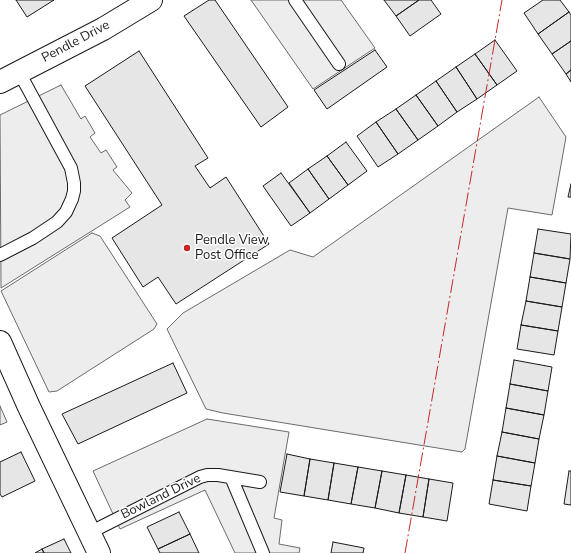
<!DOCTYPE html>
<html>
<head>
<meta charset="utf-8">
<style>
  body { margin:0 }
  canvas { display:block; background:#fff }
</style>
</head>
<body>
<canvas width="571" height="553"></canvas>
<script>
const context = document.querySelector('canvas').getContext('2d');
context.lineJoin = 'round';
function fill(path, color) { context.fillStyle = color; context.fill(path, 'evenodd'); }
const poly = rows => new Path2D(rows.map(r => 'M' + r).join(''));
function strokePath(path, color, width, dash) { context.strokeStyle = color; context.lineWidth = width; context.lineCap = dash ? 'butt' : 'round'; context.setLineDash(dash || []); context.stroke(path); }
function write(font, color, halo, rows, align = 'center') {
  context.font = font + ' "Nunito Sans",sans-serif'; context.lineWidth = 3; context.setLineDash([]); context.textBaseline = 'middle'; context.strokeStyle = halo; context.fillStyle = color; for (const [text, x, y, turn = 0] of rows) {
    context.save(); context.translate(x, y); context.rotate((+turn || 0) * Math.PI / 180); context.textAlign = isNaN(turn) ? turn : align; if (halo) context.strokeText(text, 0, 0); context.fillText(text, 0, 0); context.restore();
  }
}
const built = poly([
  [251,0,341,0,375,48,313,89,251,0],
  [61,85,81,119,85,116,95,133,90,137,101,153,106,150,117,167,113,170,132,193,125,200,130,207,1,288,0,115,61,85],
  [539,97,566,137,552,215,508,208,465,449,462,452,223,413,206,409,167,329,183,313,290,250,313,257,539,97],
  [92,233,100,236,157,324,154,329,57,391,49,392,1,291,92,233],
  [0,406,7,422,0,425,0,406],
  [207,419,289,432,274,518,282,520,279,544,300,548,299,553,235,553,205,490,120,529,93,471,207,419]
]);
fill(built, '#ededed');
strokePath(built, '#6a6a6a', 1);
const building = poly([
  [16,0,54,0,27,17,16,0],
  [209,0,215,0,288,107,261,127,184,16,209,0],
  [384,0,419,0,396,16,384,0],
  [419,0,431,0,441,14,410,36,396,16,419,0],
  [543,0,560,0,569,12,538,34,524,13,543,0],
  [569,12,571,15,571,41,552,54,538,34,569,12],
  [495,40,517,71,497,85,475,54,495,40],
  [571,41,571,70,566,74,552,54,571,41],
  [375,50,387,67,327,109,314,90,375,50],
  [139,51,208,158,195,166,210,188,226,177,269,244,176,304,158,277,143,287,112,238,162,205,85,86,139,51],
  [475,54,497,85,477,99,456,67,475,54],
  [456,67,477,99,457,112,436,81,456,67],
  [571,70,571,82,566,74,571,70],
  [436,81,457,112,438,126,416,95,436,81],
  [416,95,438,126,418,140,396,109,416,95],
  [396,109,418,140,398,154,376,122,396,109],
  [376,122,398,154,378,167,357,136,376,122],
  [346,142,367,171,348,185,327,156,346,142],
  [327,156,348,185,329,199,308,169,327,156],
  [308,169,329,199,310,213,289,183,308,169],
  [281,173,310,213,291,226,263,186,281,173],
  [571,184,571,197,568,197,571,184],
  [538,229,571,234,570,259,534,253,538,229],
  [534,253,570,259,566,283,530,277,534,253],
  [530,277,566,283,562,307,526,301,530,277],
  [526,301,562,307,558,331,521,325,526,301],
  [521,325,558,331,554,355,517,349,521,325],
  [514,360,552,367,548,391,510,384,514,360],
  [173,363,187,393,78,444,62,414,173,363],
  [510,384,548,391,544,415,506,408,510,384],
  [506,408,544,415,539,439,502,432,506,408],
  [502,432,539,439,535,463,497,456,502,432],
  [21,452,35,481,2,497,0,494,0,462,21,452],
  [287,454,310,459,304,496,280,492,287,454],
  [497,456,535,463,531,486,493,480,497,456],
  [310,459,334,463,328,500,304,496,310,459],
  [334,463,358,467,351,504,328,500,334,463],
  [358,467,382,471,375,508,351,504,358,467],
  [382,471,406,475,399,513,375,508,382,471],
  [569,471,571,471,571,505,564,504,569,471],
  [406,475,429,479,423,517,399,513,406,475],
  [429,479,453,483,447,521,423,517,429,479],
  [493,480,531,486,527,511,489,504,493,480],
  [179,512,190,534,158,549,147,527,179,512],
  [190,534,199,553,160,553,158,549,190,534],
  [64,539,71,553,44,553,42,549,64,539],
  [333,542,364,548,363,553,331,553,333,542],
  [42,549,44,553,35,553,42,549]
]);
fill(building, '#e6e6e6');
strokePath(building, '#1a1a1a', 1);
const service = poly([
  [295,0,339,64],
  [0,255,33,238,57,222,66,212,72,199,74,191,74,183,71,168,19,72],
  [231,477,263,553],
  [89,533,200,477,207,475,218,475,260,482]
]);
const minor = poly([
  [0,82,103,29,151,0],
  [0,342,29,407,99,553]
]);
strokePath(service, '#1a1a1a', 14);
strokePath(minor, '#1a1a1a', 24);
strokePath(service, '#fff', 12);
strokePath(minor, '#fff', 22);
strokePath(poly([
  [405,553,502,0]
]), '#c62828', 1, [14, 3, 2, 3]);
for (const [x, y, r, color] of [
  [187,248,4,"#c62828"]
]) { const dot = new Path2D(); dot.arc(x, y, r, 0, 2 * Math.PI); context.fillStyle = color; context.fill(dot); strokePath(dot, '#fff', 1.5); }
write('13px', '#1a1a1a', '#fff', [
  ["Pendle Drive",76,42,-28],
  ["Bowland Drive",161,497,-26]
]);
write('13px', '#1a1a1a', '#fff', [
  ["Pendle View",195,241],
  ["Post Office",195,256]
], 'left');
</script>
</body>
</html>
